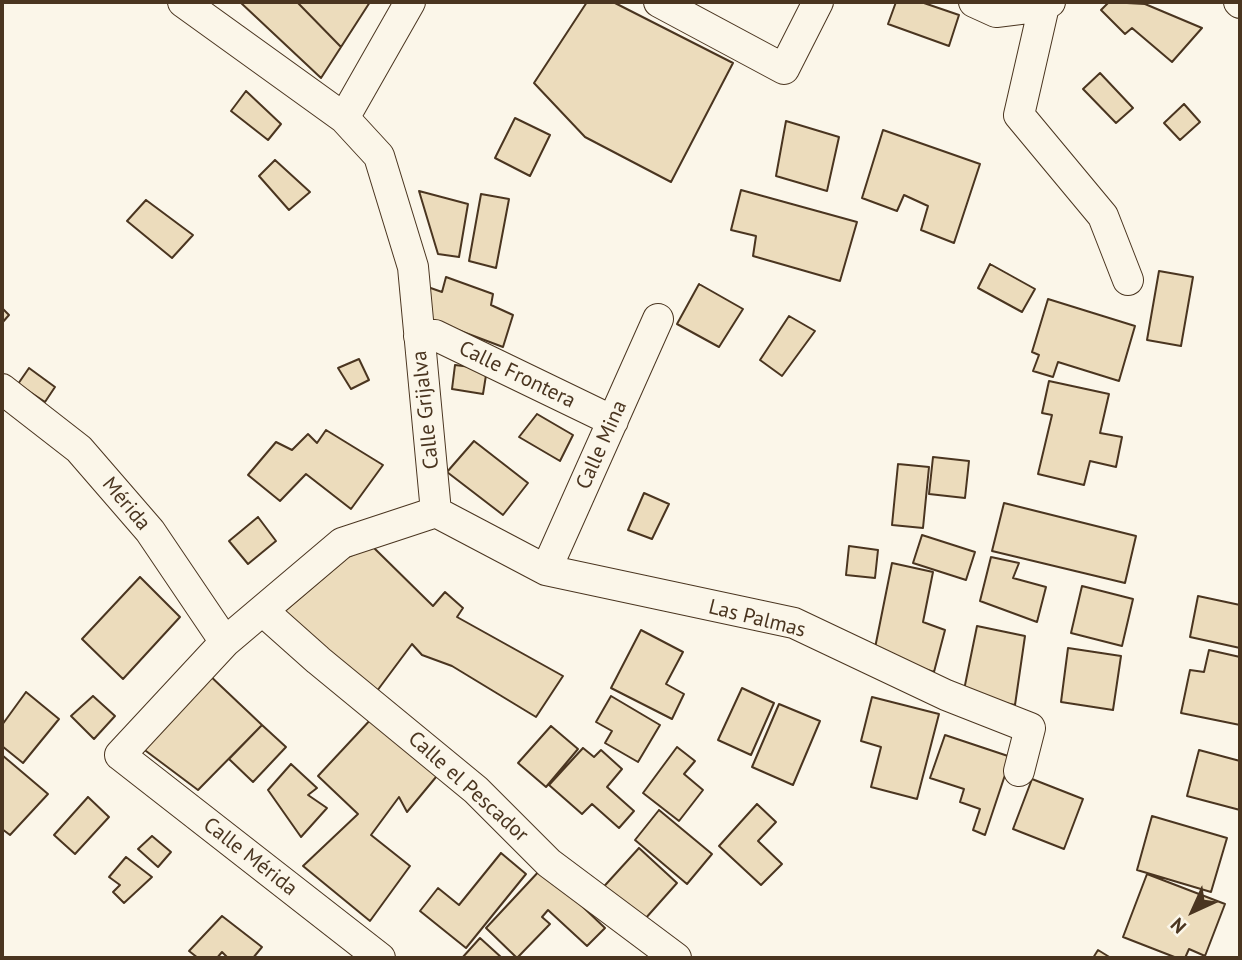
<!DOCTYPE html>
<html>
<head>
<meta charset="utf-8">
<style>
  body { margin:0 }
  #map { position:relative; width:1242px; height:960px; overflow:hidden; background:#fbf6e9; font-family:"PT Sans",sans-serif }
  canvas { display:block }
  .frame { position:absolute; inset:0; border:4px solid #4a3520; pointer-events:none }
  .north { position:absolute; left:1158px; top:876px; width:70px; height:70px; -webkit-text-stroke:5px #fbf6e9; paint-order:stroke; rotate:225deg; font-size:19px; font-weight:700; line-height:28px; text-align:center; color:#4a3520 }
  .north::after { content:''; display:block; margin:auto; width:24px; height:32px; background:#4a3520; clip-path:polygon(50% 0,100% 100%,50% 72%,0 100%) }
</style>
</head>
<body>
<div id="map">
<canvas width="1242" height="960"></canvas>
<div class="frame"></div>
<div class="north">N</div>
</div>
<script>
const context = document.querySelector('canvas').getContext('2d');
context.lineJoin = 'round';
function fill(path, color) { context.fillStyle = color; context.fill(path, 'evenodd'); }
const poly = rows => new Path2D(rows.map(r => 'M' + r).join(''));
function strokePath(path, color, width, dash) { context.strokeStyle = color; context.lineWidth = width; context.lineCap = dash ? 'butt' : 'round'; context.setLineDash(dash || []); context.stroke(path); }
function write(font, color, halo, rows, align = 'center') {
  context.font = font + ' "PT Sans",sans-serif'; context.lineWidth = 5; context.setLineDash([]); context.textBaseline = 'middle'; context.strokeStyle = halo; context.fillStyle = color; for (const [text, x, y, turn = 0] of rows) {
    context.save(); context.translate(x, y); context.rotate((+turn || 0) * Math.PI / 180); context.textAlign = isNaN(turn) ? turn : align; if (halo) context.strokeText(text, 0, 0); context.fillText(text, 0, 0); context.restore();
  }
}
const building = poly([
  [240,2,297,2,341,47,321,78,240,2],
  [297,2,370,2,341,47,297,2],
  [587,2,613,2,733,63,671,182,585,137,534,83,587,2],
  [896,2,921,2,959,15,949,46,888,24,896,2],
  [1109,2,1145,4,1202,28,1172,62,1132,28,1125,34,1101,10,1109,2],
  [1100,73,1133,108,1116,123,1083,89,1100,73],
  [246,91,281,124,268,140,231,111,246,91],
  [1184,104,1200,122,1180,140,1164,123,1184,104],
  [515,118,550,135,530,176,495,158,515,118],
  [786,121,839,137,827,191,776,176,786,121],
  [883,130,980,164,954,243,921,230,928,206,904,195,897,211,862,198,883,130],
  [275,160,310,192,289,210,259,176,275,160],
  [741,190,857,222,840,281,753,256,756,236,731,230,741,190],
  [419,191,468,204,459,257,438,254,419,191],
  [481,194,509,199,496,268,469,261,481,194],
  [146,200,193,235,172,258,127,221,146,200],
  [990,264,1035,289,1022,312,978,288,990,264],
  [1159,271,1193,277,1181,346,1147,340,1159,271],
  [446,277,493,294,491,305,513,315,503,347,418,315,425,286,442,292,446,277],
  [699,284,743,309,719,347,677,324,699,284],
  [1048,299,1135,326,1119,381,1058,362,1053,377,1033,371,1039,355,1032,352,1048,299],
  [2,308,9,315,2,323,2,308],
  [789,316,815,331,782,376,760,360,789,316],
  [359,359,369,380,351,389,338,368,359,359],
  [455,365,487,369,483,394,452,389,455,365],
  [29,368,55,387,45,402,18,384,29,368],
  [1049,381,1109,394,1100,433,1122,437,1116,467,1090,461,1084,485,1038,474,1052,415,1042,413,1049,381],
  [537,414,573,435,560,461,519,437,537,414],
  [326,430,383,465,351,509,306,474,280,501,248,475,276,442,292,450,308,434,317,443,326,430],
  [474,441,528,483,503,515,447,472,474,441],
  [933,457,969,461,965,498,929,494,933,457],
  [898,464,929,467,923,528,892,525,898,464],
  [644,493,669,504,652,539,628,530,644,493],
  [1004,503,1136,536,1125,583,992,551,1004,503],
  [258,517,276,541,248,564,229,541,258,517],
  [922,535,975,552,966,580,913,563,922,535],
  [372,546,433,606,445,592,463,608,457,617,563,676,536,717,452,666,422,655,412,644,374,695,279,616,348,557,372,546],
  [849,546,878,550,875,578,846,575,849,546],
  [991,557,1019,563,1013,578,1046,587,1037,622,980,601,991,557],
  [892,563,933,572,923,622,945,630,934,672,874,653,892,563],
  [140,577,180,617,123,679,82,639,140,577],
  [1082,586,1133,599,1122,646,1071,633,1082,586],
  [1198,596,1240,605,1240,648,1190,637,1198,596],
  [977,626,1025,636,1015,705,963,695,977,626],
  [641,630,683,652,666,684,684,694,672,719,611,688,641,630],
  [1068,648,1121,656,1113,710,1061,702,1068,648],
  [1209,650,1240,657,1240,725,1181,713,1190,670,1204,672,1209,650],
  [206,672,262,725,198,790,138,745,206,672],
  [742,688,774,703,751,755,718,740,742,688],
  [26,692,59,719,23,763,2,746,2,725,26,692],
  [93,696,115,716,94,739,71,716,93,696],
  [611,696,660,725,638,762,605,743,612,731,596,722,611,696],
  [872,697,939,714,917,799,871,787,881,747,861,741,872,697],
  [779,704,820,721,793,785,752,767,779,704],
  [373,717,441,771,407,812,399,797,371,835,410,866,370,921,303,866,358,814,318,776,373,717],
  [262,725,286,747,253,782,229,759,262,725],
  [551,726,578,749,546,787,518,763,551,726],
  [945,735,1011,757,985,835,973,830,980,809,960,802,964,789,930,778,945,735],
  [677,747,695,761,684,774,703,790,679,821,643,793,677,747],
  [583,748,594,757,601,750,622,769,607,787,634,811,619,828,592,804,582,814,549,785,583,748],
  [1199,750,1240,761,1240,810,1187,796,1199,750],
  [2,755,48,794,10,835,2,829,2,755],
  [291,764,317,788,308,795,327,808,301,837,268,790,291,764],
  [1032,779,1083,799,1064,849,1013,829,1032,779],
  [88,797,109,817,75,854,54,835,88,797],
  [757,804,776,822,758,841,782,864,761,885,719,846,757,804],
  [659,810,712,854,687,884,635,840,659,810],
  [1152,816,1227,838,1211,892,1137,870,1152,816],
  [152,836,171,852,158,867,138,849,152,836],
  [639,848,677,883,637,928,598,893,639,848],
  [501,853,526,874,466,948,420,911,438,888,459,905,501,853],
  [126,857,152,877,124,903,113,892,120,885,109,877,126,857],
  [542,868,605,928,587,946,548,910,542,917,550,924,517,958,486,928,542,868],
  [1147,874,1225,904,1205,956,1189,949,1185,958,1177,958,1123,937,1147,874],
  [222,916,262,947,253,958,228,958,222,952,217,958,198,958,189,951,222,916],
  [480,938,502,958,462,958,480,938],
  [1098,950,1111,958,1093,958,1098,950]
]);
fill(building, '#ecdcbc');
strokePath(building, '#4a3520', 2);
const minor = poly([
  [183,2,344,118,379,156,413,267,436,512,342,543,225,642,120,755,380,958],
  [659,2,784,69,818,2],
  [974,2,996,12,1044,6,1050,2],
  [1239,2,1240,3],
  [1044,6,1019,115,1103,216,1128,280],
  [344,118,410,2],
  [419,336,435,335,613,421],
  [2,389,79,449,150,531,225,642],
  [436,512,546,570,794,623,946,695,1030,728,1019,771],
  [546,570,658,319],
  [263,611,318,660,476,790,549,863,676,958]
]);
strokePath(minor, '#4a3520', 32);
strokePath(minor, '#fbf6e9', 30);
write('21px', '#4a3520', '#fbf6e9', [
  ["Calle Frontera",517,375,26],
  ["Calle Grijalva",426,410,-96],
  ["Calle Mina",602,445,-66],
  ["Mérida",126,504,50],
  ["Las Palmas",757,619,14],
  ["Calle el Pescador",468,787,42],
  ["Calle Mérida",250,857,38]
]);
</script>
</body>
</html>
